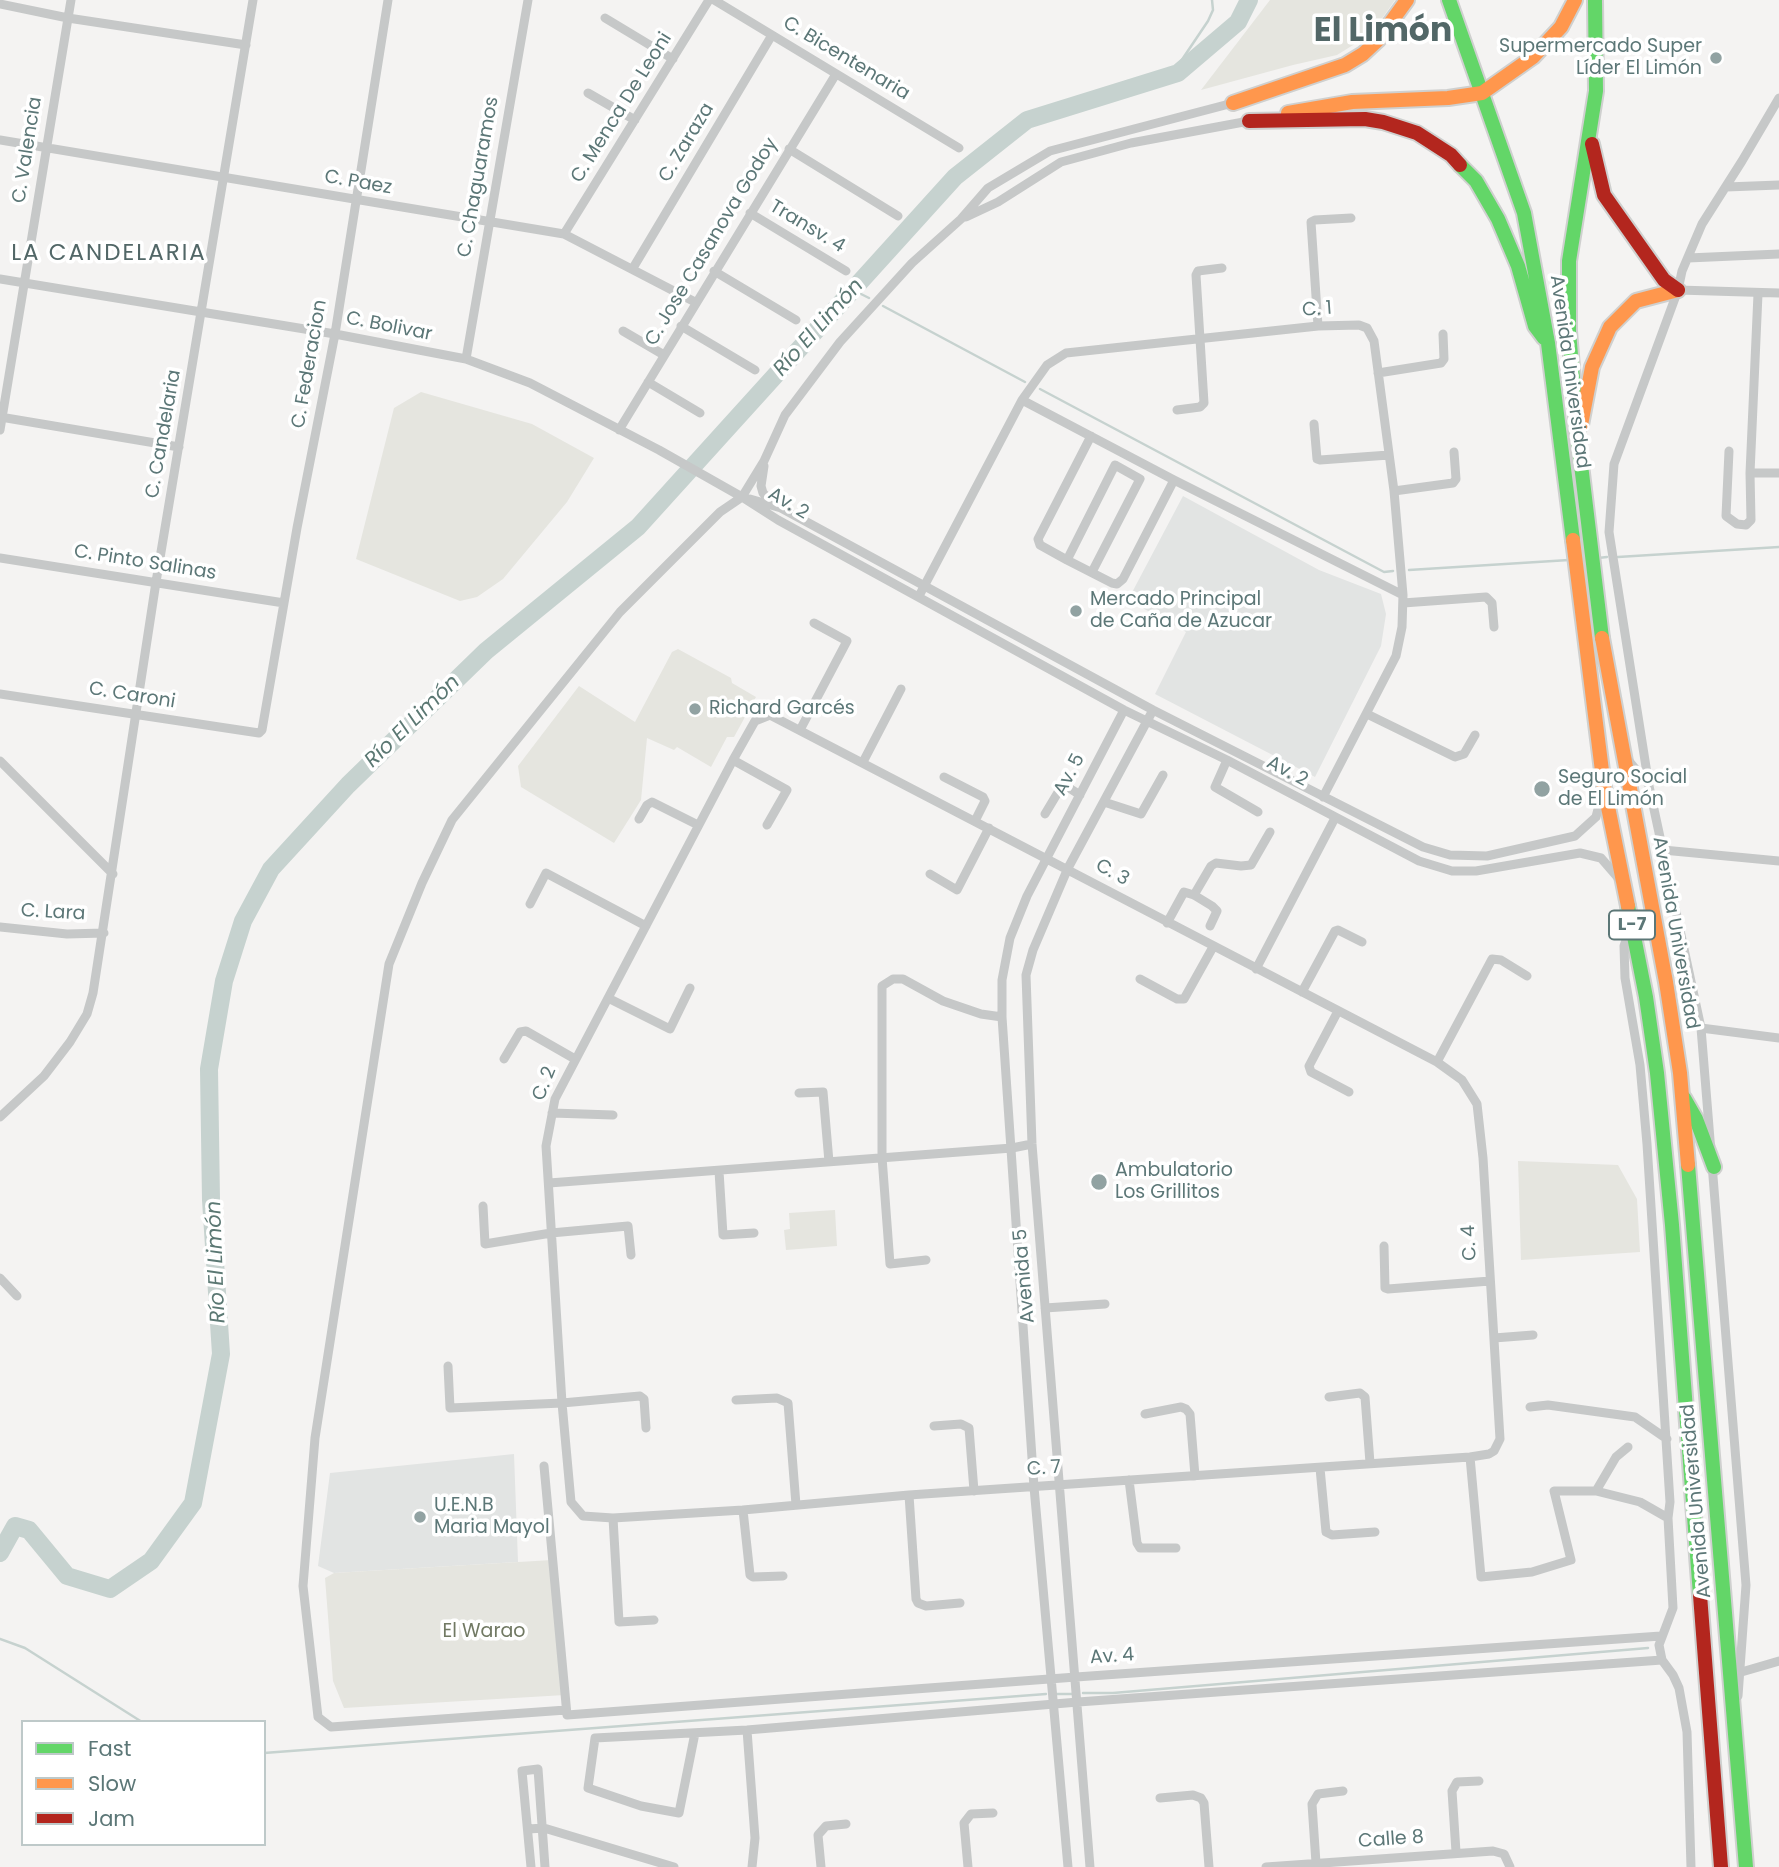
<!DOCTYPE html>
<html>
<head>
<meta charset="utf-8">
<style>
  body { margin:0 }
  #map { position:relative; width:1779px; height:1867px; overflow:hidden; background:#f4f3f2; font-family:Poppins,sans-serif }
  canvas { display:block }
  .legend { position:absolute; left:21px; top:1720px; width:245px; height:126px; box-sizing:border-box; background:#fff; border:2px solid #bec9c9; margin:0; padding:9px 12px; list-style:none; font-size:21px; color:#5c7777 }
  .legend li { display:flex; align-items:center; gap:14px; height:35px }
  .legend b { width:35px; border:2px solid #bec9c9 }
</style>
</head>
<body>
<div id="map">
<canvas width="1779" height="1867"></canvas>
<ul class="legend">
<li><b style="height:9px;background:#63d668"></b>Fast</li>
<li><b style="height:9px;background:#ff974d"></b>Slow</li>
<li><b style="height:9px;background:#b3261e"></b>Jam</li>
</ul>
</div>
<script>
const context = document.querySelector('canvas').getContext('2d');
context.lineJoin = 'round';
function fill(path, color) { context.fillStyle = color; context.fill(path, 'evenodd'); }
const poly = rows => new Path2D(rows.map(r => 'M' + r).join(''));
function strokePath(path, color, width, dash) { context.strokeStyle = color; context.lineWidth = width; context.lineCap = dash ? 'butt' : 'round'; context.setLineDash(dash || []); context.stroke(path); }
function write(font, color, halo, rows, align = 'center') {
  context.font = font + ' Poppins,sans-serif'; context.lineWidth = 7; context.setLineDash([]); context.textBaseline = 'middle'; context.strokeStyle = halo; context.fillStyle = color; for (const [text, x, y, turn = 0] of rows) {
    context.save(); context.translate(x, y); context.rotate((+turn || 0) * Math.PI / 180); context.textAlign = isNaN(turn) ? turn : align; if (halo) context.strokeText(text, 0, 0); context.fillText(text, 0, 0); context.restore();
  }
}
fill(poly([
  [1183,496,1319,570,1381,594,1386,614,1381,646,1315,777,1155,694,1186,632,1128,600],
  [514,1454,518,1562,334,1573,318,1566,330,1473]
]), '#e2e4e3');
fill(poly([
  [1270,0,1395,0,1371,34,1337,55,1293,65,1201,90],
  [421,392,532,424,594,458,567,502,503,579,477,597,460,601,356,559,394,408],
  [678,649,731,678,732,683,756,697,734,737,727,737,711,767,677,747,674,750,647,738,641,800,614,843,521,787,518,766,579,686,635,722,672,652],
  [1518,1161,1618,1165,1637,1199,1640,1252,1521,1260],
  [835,1210,837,1246,786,1250,784,1230,790,1229,789,1213],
  [552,1560,565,1695,344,1708,333,1681,325,1578,334,1573]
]), '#e5e5df');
strokePath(poly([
  [1171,76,1208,21,1213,10,1212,0],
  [853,290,869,298],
  [883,306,1025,382],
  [1040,389,1384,572,1393,571],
  [1618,557,1779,547],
  [1598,558,1607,557],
  [1409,570,1569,560],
  [0,1639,25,1648,142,1722],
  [1083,1693,1113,1693,1648,1648],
  [1057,1694,1072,1694],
  [264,1753,1046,1694]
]), '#c6d2cf', 2.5);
strokePath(poly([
  [0,1553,15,1526,29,1530,67,1576,110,1589,151,1561,193,1503,221,1354,211,1200,209,1069,224,981,243,921,271,869,348,785,486,651,638,527,955,177,1027,120,1178,73,1238,22,1249,0]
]), '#c6d2cf', 18);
const fast = poly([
  [1449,0,1524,213,1548,343,1573,540],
  [1595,0,1596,91,1569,261,1569,331,1578,440,1602,638],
  [1460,165,1476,181,1498,219,1518,266,1535,326,1544,338],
  [1628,906,1646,997,1657,1073,1672,1225,1700,1595],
  [1684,1098,1696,1119,1714,1167],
  [1688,1165,1746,1867]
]);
const slow = poly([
  [1233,103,1345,65,1363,54,1378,40,1407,0],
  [1288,113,1352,102,1448,98,1482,93,1533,57,1561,27,1575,0],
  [1581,425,1592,367,1610,327,1636,301,1678,290],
  [1573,540,1604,787,1628,906],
  [1602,638,1666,982,1680,1073,1688,1165]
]);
const jam = poly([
  [1249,121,1365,119,1383,122,1417,133,1451,155,1460,165],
  [1592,144,1604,195,1664,280,1678,290],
  [1700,1595,1721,1867]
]);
strokePath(fast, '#cfd0cf', 18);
strokePath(slow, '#cfd0cf', 18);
strokePath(jam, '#cfd0cf', 18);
strokePath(poly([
  [714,0,959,148],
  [0,4,68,18,246,45],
  [605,18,673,59],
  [588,93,635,120],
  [0,140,564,234,695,302],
  [789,149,898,216],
  [1726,187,1779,185],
  [750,213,846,271],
  [966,217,998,202,1061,162,1131,143,1249,121],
  [564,234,709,0],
  [1688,258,1779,254],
  [633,268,772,35],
  [714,271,796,320],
  [0,279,335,334,466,359,530,383,659,450,742,497,778,520,1124,710,1227,760,1419,861,1452,871,1476,871,1580,853,1601,858,1620,880],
  [1678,290,1779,293],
  [681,326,755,370],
  [1318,326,1311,222,1315,220,1351,218],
  [623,331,664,355],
  [466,359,528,0],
  [1378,373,1441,363,1444,359,1443,334],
  [648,382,700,413],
  [1022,400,1174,480,1403,595],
  [1177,410,1200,407,1204,403,1196,275,1198,271,1222,268],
  [0,417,179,447],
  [1314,424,1317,459,1320,460,1389,455],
  [0,430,71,0],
  [619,430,836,74],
  [1091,436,1038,539,1040,545,1067,560,1112,583,1117,584,1123,579,1174,480],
  [1729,451,1726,516,1737,524,1746,525,1751,520,1750,473,1758,294],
  [764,466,761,486,763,493,773,503],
  [1750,473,1779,473],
  [1394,491,1453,483,1456,479,1454,452],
  [750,499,781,508,1153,710,1423,847,1450,855,1487,856,1575,836,1596,817,1603,790],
  [0,558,284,603],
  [1067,560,1115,465,1140,479,1092,572],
  [919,596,1022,400,1047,365,1066,353,1318,326,1359,325,1367,328,1374,341,1394,491,1403,595,1402,627,1396,656,1323,797],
  [1403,603,1486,597,1492,603,1494,627],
  [0,694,259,733,262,730,297,528,335,334,388,0],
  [1367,714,1455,757,1464,754,1475,735],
  [770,715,1437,1062,1462,1080,1477,1104,1483,1158,1500,1439,1494,1451,1489,1454,1470,1457,909,1495,743,1510,613,1518,583,1516,571,1502,562,1403,546,1146,555,1099,733,760,755,721,770,715],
  [800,730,847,641,814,623],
  [1624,755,1648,784],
  [733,760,787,790,767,825],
  [1227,760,1215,787,1258,812],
  [0,761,113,874],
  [863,762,901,689],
  [944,777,983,797,985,801,975,821],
  [1104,802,1141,814,1163,775],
  [1045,814,1063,784,1080,795],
  [639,819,647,805,652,802,698,825],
  [1663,850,1779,861],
  [930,874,957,890,989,828],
  [1194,895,1211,866,1216,863,1241,866,1251,865,1270,832],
  [530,904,546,873,646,926],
  [1167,923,1184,892,1194,895,1212,906,1217,911,1210,926],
  [0,927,67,934,104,933],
  [1630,929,1624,946,1625,978,1640,1065,1647,1144,1670,1502,1668,1518,1673,1608,1659,1645,1662,1660,1673,1675,1679,1688,1687,1732,1691,1867],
  [1256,969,1335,818],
  [1140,979,1177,999,1184,999,1213,947],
  [1302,992,1335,931,1338,930,1362,942],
  [608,998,670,1029,690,988],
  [1338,1011,1309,1066,1311,1072,1349,1092],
  [1701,1028,1779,1038],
  [504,1059,520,1032,526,1031,575,1059],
  [1437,1062,1492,959,1501,960,1527,976],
  [799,1093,823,1092,829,1162],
  [552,1113,613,1115],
  [0,1117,44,1076,70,1042,87,1014,93,993,156,582,253,0],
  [719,1171,723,1235,754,1233],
  [549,1183,1012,1148,1032,1144],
  [483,1206,485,1244,551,1233,628,1226,631,1255],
  [1384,1246,1385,1288,1388,1289,1490,1281],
  [926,1260,890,1264,882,1157,882,986,893,979,903,979,943,1001,981,1014,1002,1017],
  [0,1278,17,1296],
  [1045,1308,1105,1304],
  [1494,1338,1533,1335],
  [448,1366,450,1408,562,1403,640,1396,644,1399,646,1428],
  [1329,1397,1360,1393,1365,1397,1370,1463],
  [736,1400,777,1398,788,1403,796,1505],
  [1530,1407,1548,1405,1635,1417,1667,1439],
  [1145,1414,1181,1407,1186,1409,1190,1414,1195,1476],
  [934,1426,961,1424,969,1428,974,1491],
  [1470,1457,1481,1577,1532,1572,1571,1560,1554,1491,1596,1491,1640,1502,1668,1518],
  [544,1466,567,1715,1076,1677,1661,1636],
  [1320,1468,1326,1532,1332,1535,1375,1532],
  [1129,1480,1137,1543,1140,1548,1176,1548],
  [1596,1491,1616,1457,1628,1447],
  [909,1495,916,1599,918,1603,926,1606,960,1603],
  [743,1510,750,1575,753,1577,783,1576],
  [613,1518,619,1622,654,1620],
  [1738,1673,1779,1661],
  [1738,1696,1746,1585,1701,1028,1649,786,1609,532,1614,464,1678,290,1682,271,1702,224,1742,161,1779,98],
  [566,1710,331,1727,318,1717,303,1586,315,1438,389,964,422,883,452,820,620,612,720,512,742,497,764,461,785,415,840,342,912,263,961,219,988,188,1050,151,1233,103],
  [747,1730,755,1838,752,1867],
  [695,1733,679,1813,641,1806,588,1788,595,1738,747,1730,1078,1702,1662,1660],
  [1160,1798,1193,1795,1201,1798,1204,1803,1209,1867],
  [528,1829,544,1828,674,1867],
  [1456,1852,1452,1791,1457,1782,1479,1781],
  [1316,1863,1312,1804,1318,1794,1343,1791],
  [531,1867,522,1771,538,1769,545,1867],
  [821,1867,818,1835,826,1826,846,1824],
  [968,1867,964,1823,971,1814,993,1813],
  [1068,1867,1034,1487,1002,1017,1002,980,1010,938,1027,896,1124,710],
  [1090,1867,1032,1144,1026,975,1033,950,1068,868,1153,710],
  [1266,1867,1493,1851,1504,1854,1510,1867]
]), '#c6c8c8', 9);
strokePath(fast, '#63d668', 14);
strokePath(slow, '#ff974d', 14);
strokePath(jam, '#b3261e', 14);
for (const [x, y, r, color] of [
  [1716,58,7,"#91a2a2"],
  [1076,611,7,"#91a2a2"],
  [695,709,7,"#91a2a2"],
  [1542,789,9,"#91a2a2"],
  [1099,1182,9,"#91a2a2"],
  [420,1517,7,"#91a2a2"]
]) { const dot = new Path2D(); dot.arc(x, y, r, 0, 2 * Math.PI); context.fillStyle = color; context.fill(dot); strokePath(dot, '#fff', 2.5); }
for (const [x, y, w] of [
  [1632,925,46]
]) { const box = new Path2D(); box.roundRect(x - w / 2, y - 14.5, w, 29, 5); context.fillStyle = '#fff'; context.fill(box); strokePath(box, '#5c7777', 2); }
write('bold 18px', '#5c7777', null, [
  ["L-7",1632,925]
]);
write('19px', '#5c7777', '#fff', [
  ["Supermercado Super",1702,47,"right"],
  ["Líder El Limón",1702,69,"right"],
  ["Mercado Principal",1090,600],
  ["de Caña de Azucar",1090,622],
  ["Richard Garcés",709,709],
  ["Seguro Social",1558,778],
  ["de El Limón",1558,800],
  ["Ambulatorio",1115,1171],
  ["Los Grillitos",1115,1193],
  ["U.E.N.B",434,1506],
  ["Maria Mayol",434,1528]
], 'left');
write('19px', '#5c7777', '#fff', [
  ["C. Bicentenaria",846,59,31],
  ["C. Menca De Leoni",622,108,-58],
  ["C. Zaraza",687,143,-59],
  ["C. Valencia",28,150,-81],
  ["C. Chaguaramos",479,177,-80],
  ["C. Paez",358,183,10],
  ["Transv. 4",807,227,31],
  ["C. Jose Casanova Godoy",712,242,-59],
  ["C. 1",1317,310,-4],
  ["C. Bolivar",389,327,11],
  ["C. Federacion",310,364,-80],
  ["Avenida Universidad",1569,372,82],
  ["C. Candelaria",164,434,-80],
  ["Av. 2",788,504,31],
  ["C. Pinto Salinas",145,563,9],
  ["C. Caroni",132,696,9],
  ["Av. 2",1287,772,28],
  ["Av. 5",1070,775,-62],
  ["C. 3",1112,873,29],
  ["C. Lara",53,913,3],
  ["Avenida Universidad",1675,933,80],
  ["C. 2",545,1084,-68],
  ["C. 4",1470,1243,-93],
  ["Avenida 5",1025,1276,-95],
  ["C. 7",1044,1469,-4],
  ["Avenida Universidad",1697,1501,-95],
  ["Av. 4",1112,1657,-4],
  ["Calle 8",1391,1840,-4]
]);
write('19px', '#717963', '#fff', [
  ["El Warao",484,1632]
]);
write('italic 21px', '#5b7873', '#fff', [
  ["Río El Limón",819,328,-48],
  ["Río El Limón",413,722,-44],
  ["Río El Limón",217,1262,-92]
]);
context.letterSpacing = '2px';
write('23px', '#526767', '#fff', [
  ["LA CANDELARIA",109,254]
]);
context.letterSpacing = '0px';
write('bold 33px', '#526767', '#fff', [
  ["El Limón",1383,33]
]);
</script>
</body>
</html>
